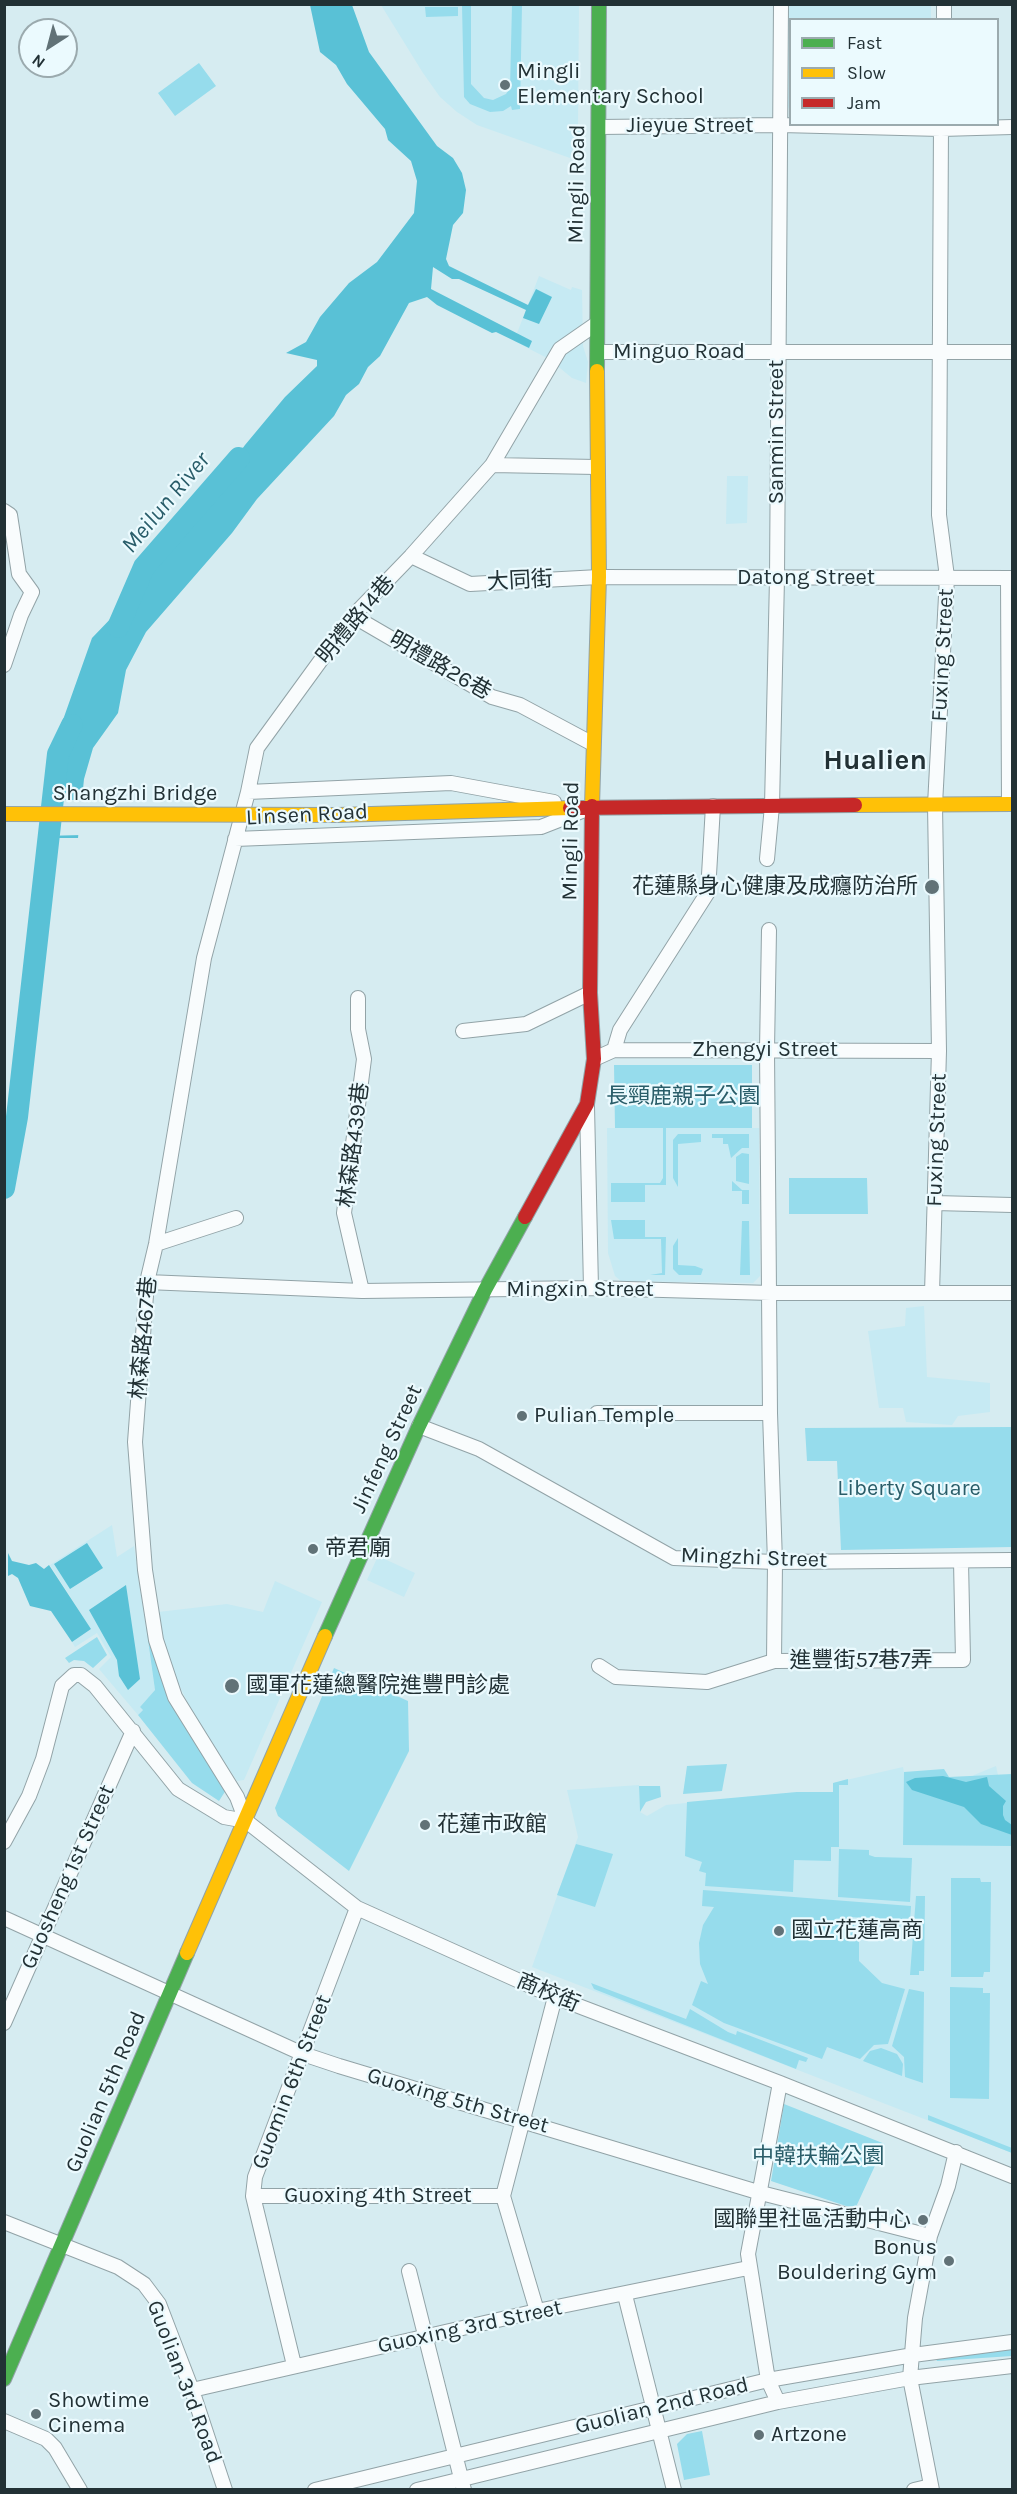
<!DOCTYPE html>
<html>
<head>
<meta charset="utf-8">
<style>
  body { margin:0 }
  #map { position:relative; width:1017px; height:2494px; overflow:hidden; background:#d6ecf1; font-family:Karla,sans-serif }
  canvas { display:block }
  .frame { position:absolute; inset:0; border:6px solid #223135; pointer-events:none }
  .legend { position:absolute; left:789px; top:18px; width:210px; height:108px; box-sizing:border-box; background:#ebfafe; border:2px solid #9baaae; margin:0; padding:8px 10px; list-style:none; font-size:18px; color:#223135 }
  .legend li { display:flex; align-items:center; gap:12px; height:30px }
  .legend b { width:30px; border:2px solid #9baaae }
  .north { position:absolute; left:18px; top:18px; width:60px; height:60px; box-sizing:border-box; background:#ebfafe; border:2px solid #9baaae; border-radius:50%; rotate:216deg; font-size:16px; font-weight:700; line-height:24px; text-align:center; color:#223135 }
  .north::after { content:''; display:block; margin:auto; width:21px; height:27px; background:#617277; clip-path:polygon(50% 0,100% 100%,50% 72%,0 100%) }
</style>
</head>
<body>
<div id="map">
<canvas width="1017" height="2494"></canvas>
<div class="frame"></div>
<ul class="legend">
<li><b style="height:8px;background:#4caf50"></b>Fast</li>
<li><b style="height:8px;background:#ffc107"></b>Slow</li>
<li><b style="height:8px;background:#c62828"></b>Jam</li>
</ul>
<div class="north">N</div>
</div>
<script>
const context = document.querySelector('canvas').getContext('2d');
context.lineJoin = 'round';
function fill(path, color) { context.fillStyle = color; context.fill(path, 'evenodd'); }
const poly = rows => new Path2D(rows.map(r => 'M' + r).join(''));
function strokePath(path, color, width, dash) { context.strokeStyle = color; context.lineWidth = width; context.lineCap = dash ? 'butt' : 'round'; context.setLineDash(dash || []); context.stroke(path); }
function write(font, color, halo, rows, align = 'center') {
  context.font = font + ' Karla,"Noto Sans TC",sans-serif'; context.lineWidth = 4.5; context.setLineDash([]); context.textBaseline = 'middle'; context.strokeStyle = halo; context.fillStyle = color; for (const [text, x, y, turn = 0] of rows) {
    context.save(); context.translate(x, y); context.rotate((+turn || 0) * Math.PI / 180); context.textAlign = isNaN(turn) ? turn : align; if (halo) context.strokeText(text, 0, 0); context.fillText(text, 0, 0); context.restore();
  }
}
fill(poly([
  [381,5,579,5,578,126,582,126,582,138,577,138,570,158,477,125,457,112,440,97,423,73],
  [788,5,931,5,931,19,790,20,790,110,787,106],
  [539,276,571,290,572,287,582,290,583,346,588,362,586,383,572,378,549,359,514,341],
  [727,476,748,476,747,523,726,524],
  [607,1128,759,1128,760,1276,753,1283,621,1281,615,1276,608,1253],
  [924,1306,927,1377,990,1383,990,1412,958,1416,952,1425,906,1422,903,1408,879,1408,868,1331,905,1326,906,1308],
  [112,1525,117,1557,134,1546,155,1690,140,1707,143,1710,138,1715,99,1669,111,1657,97,1633,75,1647,72,1642,91,1629,50,1565],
  [378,1556,415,1573,404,1597,367,1580],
  [275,1581,322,1602,244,1780,237,1781,195,1717,176,1679,166,1651,158,1612,227,1604,263,1612],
  [996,1766,1001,1789,1012,1788,1012,2153,532,1967,578,1837,567,1790,639,1785,640,1812,647,1816,666,1805,797,1792,833,1792,833,1783,903,1767,912,1811,943,1799,974,1775]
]), '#c6eaf3');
fill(poly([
  [462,5,471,5,471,84,484,98,493,100,506,94,510,88,512,5,522,5,520,109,512,110,511,106,503,111,490,112,470,104,464,97],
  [425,7,458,7,458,16,426,17],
  [199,63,216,86,175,116,158,93],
  [614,1065,752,1065,752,1128,666,1128,666,1185,645,1185,645,1202,611,1202,611,1183,660,1183,663,1178,663,1128,615,1128],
  [678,1134,701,1134,701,1142,678,1144,678,1187,673,1178,673,1140],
  [712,1134,749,1134,749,1148,742,1148,731,1158,728,1144,723,1144,723,1138,712,1138],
  [742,1153,749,1154,749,1184,736,1181,736,1157],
  [789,1178,867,1178,868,1214,789,1214],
  [732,1181,742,1190,749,1190,749,1204,742,1204,742,1191,732,1191],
  [611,1220,645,1220,645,1237,666,1237,665,1275,650,1275,662,1273,661,1239,614,1239],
  [742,1221,749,1221,750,1275,740,1275],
  [678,1238,678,1265,695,1266,703,1269,701,1275,679,1275,673,1269,673,1246],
  [1012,1427,1012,1547,841,1550,837,1461,807,1461,805,1428],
  [146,1626,162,1677,189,1734,226,1790,219,1801,192,1783,138,1715,143,1710,140,1707,155,1690],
  [97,1637,107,1655,93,1668,84,1661,74,1660,69,1663,65,1658],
  [334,1668,408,1701,409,1751,349,1871,278,1816,275,1808],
  [727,1764,722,1791,683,1794,687,1766],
  [944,1769,949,1777,1012,1774,1012,1846,903,1845,904,1772],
  [848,1779,848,1785,839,1785,839,1847,831,1847,831,1861,794,1860,793,1892,705,1886,706,1873,699,1871,702,1862,685,1856,687,1802,797,1792,833,1792,833,1783],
  [639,1786,660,1786,661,1797,646,1802,640,1812],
  [576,1844,613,1854,595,1907,557,1895],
  [839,1849,869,1850,869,1855,875,1857,912,1858,910,1902,838,1897],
  [951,1878,980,1878,981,1882,991,1882,990,1972,984,1972,983,1977,951,1977],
  [703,1890,911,1906,910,1921,851,1917,859,1940,859,1961,882,1983,905,1989,888,2044,874,2045,860,2059,827,2047,822,2059,724,2023,692,2005,701,1981,708,1984,700,1964,699,1943,703,1925,714,1907,702,1906],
  [916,1896,925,1896,924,1971,919,1971,919,1975,910,1975],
  [591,1983,686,2019,690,2009,728,2032,736,2035,737,2031,748,2035,808,2058,806,2062,799,2060,796,2069,594,1989],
  [950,1987,983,1988,983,1993,990,1993,989,2099,950,2098],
  [909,1989,924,1992,923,2083,905,2077,904,2057,892,2046],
  [881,2048,897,2054,903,2064,902,2076,863,2061,870,2051],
  [784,2104,885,2144,855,2209,771,2181],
  [928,2115,1012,2148,1012,2153,928,2120],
  [1012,2348,1012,2356,937,2361,933,2354],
  [702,2431,710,2475,684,2480,677,2444,687,2434]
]), '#96dcec');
fill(poly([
  [310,5,352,5,369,52,437,146,453,158,462,173,466,190,463,213,453,225,446,259,449,266,528,305,536,289,552,297,539,324,523,318,526,310,459,279,452,279,433,267,431,289,532,341,529,348,496,332,492,333,437,305,427,297,409,303,380,356,368,367,359,384,346,395,334,416,257,499,232,533,146,632,126,670,118,713,93,748,84,779,78,838,46,838,64,717,92,638,143,585,245,445,285,397,317,366,317,360,286,353,306,342,320,317,349,283,377,262,414,213,417,181,411,161,388,140,385,129,347,84,336,65,320,52],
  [87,1543,103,1568,70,1589,54,1564],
  [8,1553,12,1561,29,1565,36,1563,44,1569,49,1565,91,1629,72,1642,51,1611,30,1606,18,1578,12,1574,8,1576],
  [126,1585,140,1679,128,1690,119,1676,117,1660,89,1610],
  [943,1776,966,1782,987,1777,989,1786,1006,1801,1003,1806,1003,1815,1005,1820,1012,1825,1012,1835,981,1824,964,1807,912,1790,906,1782,915,1778]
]), '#59c1d6');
fill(poly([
  [49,800,85,800,82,835,44,836]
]), '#d6ecf1');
strokePath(poly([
  [118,627,144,567,239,458],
  [4,1188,17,1117,58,754,72,725]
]), '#59c1d6', 22);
const street = poly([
  [944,20,944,4],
  [599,127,781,125,941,129,1012,127],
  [599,352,1012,352],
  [492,465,596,467],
  [4,511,10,515,19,574,32,592,21,615,4,665],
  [411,556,470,584,599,577,1012,578],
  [1008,578,1009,804],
  [353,616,492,697,520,705,593,744],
  [248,792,257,748,353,616,411,556,492,465,560,349,596,324],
  [235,839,541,827,582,811],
  [767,859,772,806,777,578,781,4],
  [769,930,767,1050,770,1413,775,1562,774,1661],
  [358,998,358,1029,364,1059,344,1213,362,1291],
  [463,1031,526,1024,590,993],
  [614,1050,620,1030,708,892,713,806],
  [594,1059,614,1050,939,1051],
  [587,1106,591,1288],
  [935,1203,1012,1205],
  [156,1244,236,1218],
  [147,1282,362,1291,591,1288,771,1293,1012,1293],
  [932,1293,939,1051,935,805,947,577,939,515,941,124],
  [597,1413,770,1413],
  [419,1426,479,1449,674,1558,775,1562,1012,1560],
  [599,1666,616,1677,707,1682,774,1661,963,1660,961,1561],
  [246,1821,237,1797,175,1697,156,1640,145,1570,135,1442,147,1282,156,1244,204,958,248,792,451,783,554,802],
  [4,1842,29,1796,43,1759,62,1686,74,1675,81,1675,95,1686,178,1789,224,1817,246,1821,357,1908,555,1997,780,2083,1012,2176],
  [4,1918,303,2054,339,2066,761,2193,930,2236],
  [4,2023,133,1731],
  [253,2196,503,2196],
  [4,2222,118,2267,144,2284,159,2304,192,2390,225,2490],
  [409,2271,464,2490],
  [625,2295,674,2490],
  [537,2311,503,2196,555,1997],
  [294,2365,253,2196,255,2177,357,1908],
  [192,2390,537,2311,748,2268],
  [778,2402,768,2380,748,2254,780,2083],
  [4,2421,46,2439,55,2448,80,2490],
  [315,2490,768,2380,913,2355,1012,2342],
  [417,2490,778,2402,910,2378,1012,2366],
  [914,2490,931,2486],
  [932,2490,910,2378,915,2318,930,2236,948,2186,956,2152]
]);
const fast = poly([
  [597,371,599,4],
  [325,1636,419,1426,485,1290,525,1217],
  [4,2379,187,1953]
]);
const slow = poly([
  [855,805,1012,804],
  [592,806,599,577,597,371],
  [338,815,570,808],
  [187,1953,325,1636]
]);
const jam = poly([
  [570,808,855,805],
  [525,1217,587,1104,594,1059,590,993,592,806]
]);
strokePath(street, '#92a3a7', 16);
strokePath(fast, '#92a3a7', 16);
strokePath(slow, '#92a3a7', 16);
strokePath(jam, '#92a3a7', 16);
strokePath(street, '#f9fcfd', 14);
strokePath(fast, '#4caf50', 14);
strokePath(slow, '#ffc107', 14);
strokePath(jam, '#c62828', 14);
const slowBridge = poly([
  [4,814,338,815]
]);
strokePath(slowBridge, '#92a3a7', 16, []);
strokePath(slowBridge, '#ffc107', 14);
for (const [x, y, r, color] of [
  [505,85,6,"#617277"],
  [932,887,8,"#617277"],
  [522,1416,6,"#617277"],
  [313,1549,6,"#617277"],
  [232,1686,8,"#617277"],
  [425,1825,6,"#617277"],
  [779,1931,6,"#617277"],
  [923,2220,6,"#617277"],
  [949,2261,6,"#617277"],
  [36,2414,6,"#617277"],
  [759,2435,6,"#617277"]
]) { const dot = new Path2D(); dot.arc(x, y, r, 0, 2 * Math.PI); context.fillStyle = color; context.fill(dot); strokePath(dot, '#ebfafe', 2); }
write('22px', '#223135', '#ebfafe', [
  ["Mingli",517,72],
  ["Elementary School",517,97],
  ["花蓮縣身心健康及成癮防治所",918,887,"right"],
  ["Pulian Temple",534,1416],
  ["帝君廟",325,1549],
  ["國軍花蓮總醫院進豐門診處",246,1686],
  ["花蓮市政館",437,1825],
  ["國立花蓮高商",791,1931],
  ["國聯里社區活動中心",911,2220,"right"],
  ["Bonus",937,2248,"right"],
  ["Bouldering Gym",937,2273,"right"],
  ["Showtime",48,2401],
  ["Cinema",48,2426],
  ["Artzone",771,2435]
], 'left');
write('22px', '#223135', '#ebfafe', [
  ["Jieyue Street",690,126],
  ["Mingli Road",577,184,-89],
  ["Minguo Road",679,352],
  ["Sanmin Street",777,432,-90],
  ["Datong Street",806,578],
  ["大同街",520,581,-3],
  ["明禮路14巷",356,620,-50],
  ["Fuxing Street",943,655,-87],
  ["明禮路26巷",440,666,30],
  ["Shangzhi Bridge",135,794],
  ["Linsen Road",307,815,-3],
  ["Mingli Road",571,841,-89],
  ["Zhengyi Street",765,1050],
  ["Fuxing Street",937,1140,-88],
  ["林森路439巷",354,1145,-83],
  ["Mingxin Street",580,1290],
  ["林森路467巷",144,1338,-85],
  ["Jinfeng Street",387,1449,-65],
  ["Mingzhi Street",754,1558,2],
  ["進豐街57巷7弄",861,1661],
  ["Guosheng 1st Street",68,1877,-66],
  ["商校街",548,1993,23],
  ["Guomin 6th Street",292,2082,-69],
  ["Guolian 5th Road",106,2092,-67],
  ["Guoxing 5th Street",458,2101,16],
  ["Guoxing 4th Street",378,2196],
  ["Guoxing 3rd Street",470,2327,-12],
  ["Guolian 3rd Road",184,2382,69],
  ["Guolian 2nd Road",662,2406,-14]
]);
write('22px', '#295d69', '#ebfafe', [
  ["長頸鹿親子公園",683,1097],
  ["Liberty Square",909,1489],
  ["中韓扶輪公園",818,2157]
]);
write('italic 24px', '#295d6a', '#ebfafe', [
  ["Meilun River",166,503,-50]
]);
write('bold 28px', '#223135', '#ebfafe', [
  ["Hualien",875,761]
]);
</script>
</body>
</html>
